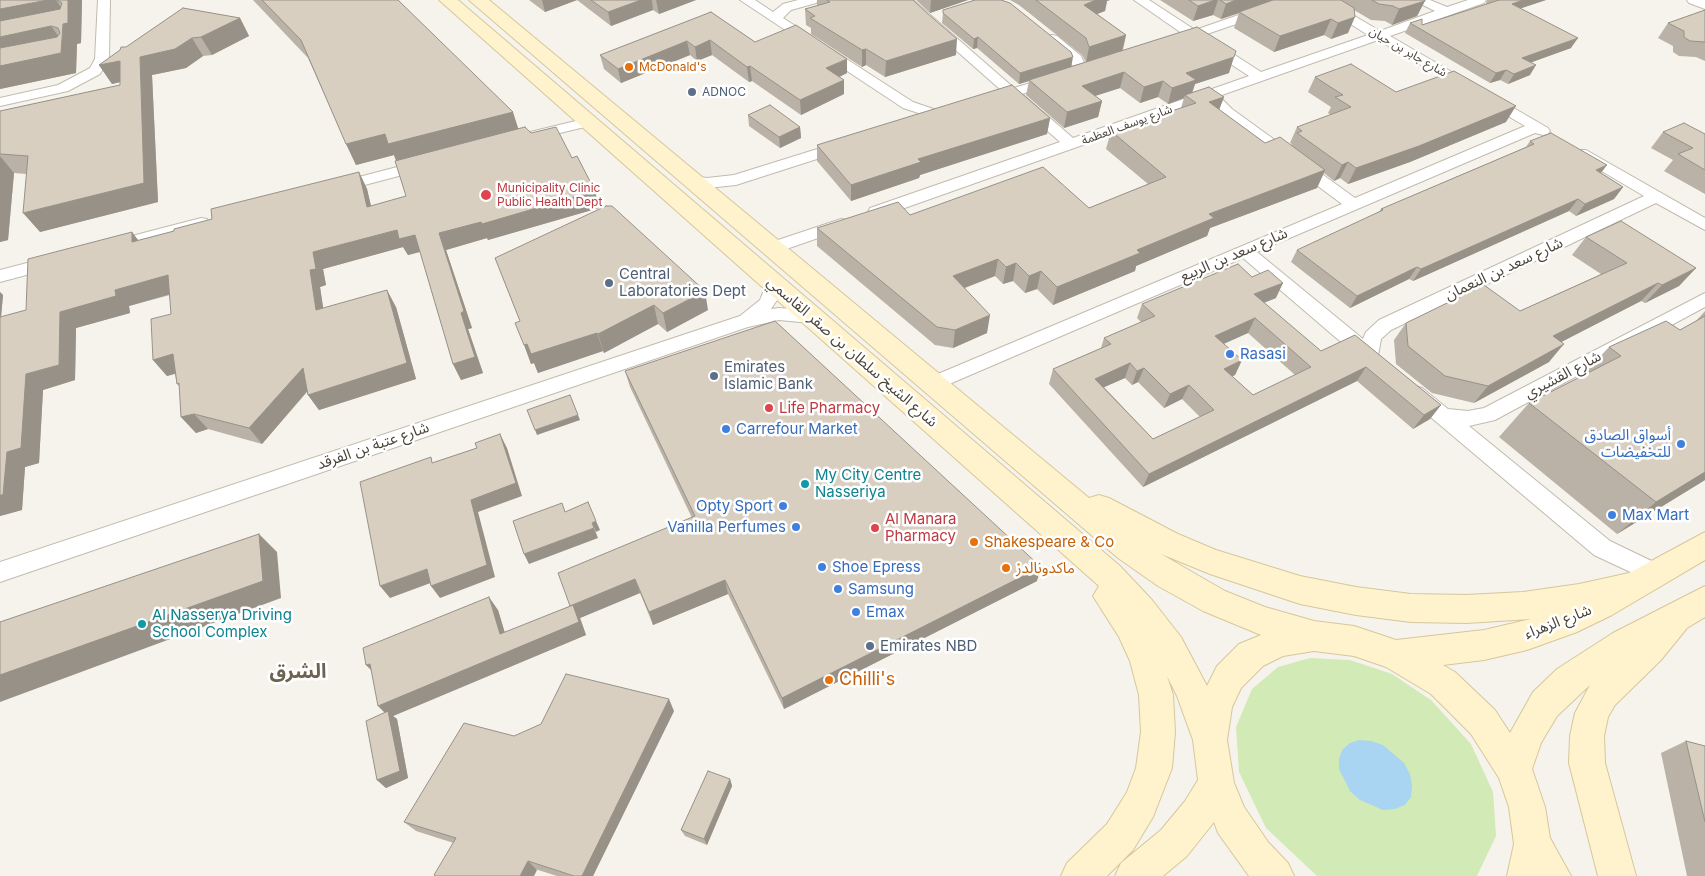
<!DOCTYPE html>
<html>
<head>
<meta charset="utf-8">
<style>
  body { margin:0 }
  canvas { display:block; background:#f6f3ec }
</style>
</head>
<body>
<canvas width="1705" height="876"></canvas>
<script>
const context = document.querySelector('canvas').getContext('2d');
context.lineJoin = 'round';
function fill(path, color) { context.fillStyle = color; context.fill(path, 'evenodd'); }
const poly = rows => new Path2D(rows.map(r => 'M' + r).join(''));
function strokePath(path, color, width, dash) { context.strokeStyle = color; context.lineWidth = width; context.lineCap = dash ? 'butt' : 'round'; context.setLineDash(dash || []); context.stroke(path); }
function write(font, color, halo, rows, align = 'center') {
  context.font = font + ' Inter,"Noto Sans Arabic",sans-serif'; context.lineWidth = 5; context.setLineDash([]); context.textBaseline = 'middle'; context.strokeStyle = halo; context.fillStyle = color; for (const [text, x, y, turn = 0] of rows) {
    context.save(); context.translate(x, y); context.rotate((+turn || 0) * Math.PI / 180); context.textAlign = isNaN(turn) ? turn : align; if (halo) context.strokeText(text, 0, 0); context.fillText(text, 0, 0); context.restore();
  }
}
fill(poly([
  [1310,658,1350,660,1392,674,1431,700,1471,744,1493,792,1496,836,1477,876,1317,876,1266,828,1239,772,1236,727,1252,689,1278,667]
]), '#d2eab5');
fill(poly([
  [1359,740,1371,741,1383,745,1404,763,1410,774,1412,786,1411,797,1405,805,1395,809,1383,810,1360,800,1350,791,1339,769,1339,758,1343,749,1350,743]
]), '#a9d4f2');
const minor = poly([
  [98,0,110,0,109,59,100,74,68,91,0,106,0,98,58,85,90,68,95,59,98,0],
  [740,0,755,0,773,12,783,4,798,0,818,0,816,3,791,10,783,18,913,102,945,113,947,116,940,120,903,108,740,0],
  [899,0,913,0,1014,88,1053,76,1058,77,1060,80,1058,83,1022,94,1073,138,1249,76,1192,39,1178,44,1173,43,1171,40,1173,37,1183,34,1134,0,1149,0,1195,30,1282,0,1300,0,1298,3,1204,35,1261,72,1368,35,1312,0,1327,0,1380,31,1435,11,1413,0,1430,0,1447,7,1468,0,1486,0,1484,3,1390,36,1548,128,1550,131,1548,134,1543,135,1535,133,1257,252,1363,339,1366,332,1379,320,1644,196,1576,156,1573,153,1576,150,1586,150,1705,218,1705,230,1656,203,1391,330,1381,339,1377,361,1370,363,1363,361,1243,258,933,391,926,389,923,384,926,379,1342,204,1222,115,1207,101,882,216,870,216,868,212,870,208,1060,142,1010,98,992,103,987,102,985,99,987,96,1002,91,899,0],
  [1378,40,1525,126,1355,198,1232,109,1219,96,1378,40],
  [1687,0,1705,0,1705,9,1689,3,1687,0],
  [1052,35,1057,36,1081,56,1088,71,1086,74,1076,74,1070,61,1047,42,1045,39,1047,36,1052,35],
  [588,118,595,122,593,125,531,140,524,136,526,133,588,118],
  [843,141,851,146,848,149,736,185,707,188,687,184,685,181,693,176,707,178,734,175,843,141],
  [424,160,429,162,432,165,429,168,338,192,330,187,332,184,424,160],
  [201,218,207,219,209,223,207,227,111,253,105,251,103,247,105,243,201,218],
  [841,219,847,220,849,224,847,228,772,254,766,252,764,248,766,244,841,219],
  [54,256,60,258,63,262,60,266,0,282,0,270,54,256],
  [774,278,780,280,783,284,781,294,771,309,779,308,811,311,817,313,820,317,817,321,811,323,779,320,748,327,0,582,0,562,740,316,760,300,768,280,774,278],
  [1705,293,1705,307,1495,420,1469,426,1610,541,1664,567,1667,574,1664,581,1656,584,1594,555,1408,398,1405,393,1408,388,1415,386,1422,388,1448,409,1468,411,1484,408,1705,293]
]);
const secondary = poly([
  [439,0,458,0,1120,566,1152,600,1181,637,1207,686,1217,666,1239,644,1261,635,1203,611,1158,586,1118,558,469,0,489,0,1089,498,1099,495,1109,498,1178,534,1216,550,1300,576,1356,587,1411,594,1466,595,1523,592,1579,584,1629,573,1705,532,1705,560,1612,615,1577,632,1527,650,1484,660,1443,665,1455,672,1495,710,1510,733,1533,692,1557,669,1613,633,1705,586,1705,617,1687,628,1661,660,1615,705,1608,717,1604,736,1605,763,1636,876,1598,876,1569,763,1570,736,1575,713,1590,685,1557,716,1541,743,1532,769,1545,807,1550,838,1571,876,1507,876,1514,844,1509,807,1499,778,1471,734,1431,694,1386,667,1354,656,1314,651,1283,656,1263,666,1241,688,1232,707,1227,740,1234,783,1244,807,1268,842,1288,863,1294,876,1249,876,1218,833,1214,822,1187,856,1163,876,1115,876,1121,863,1161,830,1185,801,1198,780,1193,740,1177,696,1167,676,1173,695,1175,732,1172,768,1153,817,1133,850,1107,876,1061,876,1067,863,1107,824,1127,792,1136,768,1141,732,1139,695,1130,661,1119,637,1093,596,1099,586,439,0],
  [1161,554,1210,574,1300,604,1356,615,1411,622,1466,623,1531,619,1484,630,1396,640,1354,626,1314,621,1265,607,1225,591,1161,554]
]);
strokePath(minor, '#c2bbae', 2);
strokePath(secondary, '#d6c79b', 2);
fill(minor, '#fff');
fill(secondary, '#fff3cd');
fill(poly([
  [0,0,82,0,81,43,77,44,76,73,0,89],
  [253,0,398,0,519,129,531,133,572,158,595,191,599,208,488,240,487,238,446,250,472,328,468,329,483,373,461,380,453,364,420,252,408,255,403,247,323,269,326,285,320,287,323,308,396,307,416,379,319,410,308,395,308,391,262,444,208,429,196,433,181,417,180,387,177,384,175,374,167,376,153,360,171,314,170,295,129,306,130,313,76,328,75,380,43,390,39,463,25,467,22,510,0,516,0,292,3,295,1,317,26,310,132,232,138,241,174,231,359,172,367,189,371,206,406,196,396,161,394,155,356,165,308,58],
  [529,0,696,0,659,14,653,10,611,26,577,0,545,12],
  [817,0,913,0,956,55,885,77,866,65,862,67,811,34,811,28,806,25,805,9,817,6],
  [916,0,968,0,930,13],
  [1010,0,1110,0,1107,1,1105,11,1097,14,1126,35,1123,50,1229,73,1195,84,1192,93,1224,97,1219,110,1265,143,1291,145,1292,144,1290,143,1297,127,1331,115,1328,113,1331,107,1308,92,1315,77,1396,92,1506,122,1410,162,1348,184,1340,178,1334,181,1324,173,1317,188,1210,228,1207,236,1136,266,1135,271,1053,305,1037,289,1025,293,1013,281,1003,284,995,276,965,288,987,333,953,348,935,345,817,246,817,228,910,215,1089,208,1148,184,1106,149,1111,131,1181,108,1184,98,1168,104,1158,97,1140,103,1120,88,1095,96,1102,101,1098,117,1064,128,1026,95,1029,81,1019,84,977,48,973,49,942,23,943,13,1071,66,1086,62,1082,55,1019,5],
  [1160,0,1425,0,1417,16,1392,25,1385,21,1371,20,1354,10,1348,33,1331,39,1324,35,1274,52,1234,28,1239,13,1221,19,1213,15,1193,21],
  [1487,0,1546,0,1521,8,1571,48,1531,62,1530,75,1508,84,1500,80,1490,83,1405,33,1410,23,1422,25,1487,4,1486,4],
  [1705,10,1705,61,1696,57,1679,56,1673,52,1673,46,1658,38,1668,23],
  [711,12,755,42,847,73,839,77,844,94,801,115,752,81,749,82,712,55,697,61,690,55,621,83,604,69,600,55],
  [240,18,249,36,212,55,203,56,186,68,152,75,158,202,40,232,26,174,14,173,8,240,0,242,0,111,120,85,120,82,112,84,99,65,126,47],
  [748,115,800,127,801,138,780,148,749,126],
  [1050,118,1047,134,920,175,919,178,851,201,817,161,817,145],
  [1663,132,1705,134,1705,194,1664,171,1673,160,1651,148],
  [1530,141,1601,173,1623,187,1614,199,1576,216,1569,211,1413,281,1409,279,1350,308,1291,262,1297,250,1379,212,1381,209,1526,147],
  [1586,237,1696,268,1679,286,1645,303,1641,301,1561,342,1549,362,1474,403,1432,393,1396,364,1394,340,1406,323,1520,311,1601,274,1572,255],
  [495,258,708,310,667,332,658,324,604,353,603,351,538,373,534,363,531,364,520,321],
  [1276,298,1264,303,1321,351,1355,335,1441,405,1430,419,1413,429,1357,381,1143,487,1049,384,1053,369,1101,348,1104,338,1141,322,1137,318,1142,304],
  [1248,333,1295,375,1253,395,1232,376,1235,375,1242,360,1224,344],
  [1125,378,1132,385,1138,382,1164,408,1182,399,1200,417,1153,439,1104,387],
  [1705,311,1705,480,1617,534,1499,437,1529,403,1582,376,1609,347,1680,330,1696,321],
  [625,371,1037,581,784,709,728,594,653,625,640,593,580,618,586,635,393,716,397,719,408,778,386,788,377,780,385,713,498,610,505,633,570,606,692,518,630,387],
  [674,711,593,876,557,876,416,831,404,822,514,736],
  [1686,741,1705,746,1705,876,1687,876,1661,753],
  [730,779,732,786,707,845,685,836,681,830]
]), '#bab2a6');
fill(poly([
  [48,0,56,0,68,17,68,0,82,0,81,43,77,44,76,73,0,89,0,37,51,26,62,41,63,24,0,32,0,9],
  [542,0,577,0,545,12],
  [641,0,652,0,653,10,611,26,608,12],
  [656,0,696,0,659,14],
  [931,0,968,0,930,13],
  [1096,0,1110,0,1107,1,1105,11,1081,20,1084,5],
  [1215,0,1218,0,1213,15,1193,21,1198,6],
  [1236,0,1276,0,1239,12,1239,13,1221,19,1226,4],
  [1523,0,1546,0,1507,13,1512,4],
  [1425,1,1417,16,1392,25,1399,9],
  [1355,17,1348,33,1331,39,1338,23],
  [240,18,249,36,212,55,201,37],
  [1331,19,1324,35,1274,52,1280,36],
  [1126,35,1122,51,1086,63,1089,47],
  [978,37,977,48,973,49,974,39],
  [192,38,203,56,186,68,152,75,158,202,40,232,23,213,144,183,140,57],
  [1578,38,1571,48,1516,68,1522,58],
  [957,39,956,55,885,77,886,61],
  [710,40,712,55,697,61,695,47],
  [687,41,690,55,621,83,618,69],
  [866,49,866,65,862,67,862,50],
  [1073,57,1071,68,1019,84,1020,73],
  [1234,57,1229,73,1195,84,1191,96,1185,95,1184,98,1168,104,1172,88,1186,73],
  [847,59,847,73,827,83,826,68],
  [120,61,133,79,112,84,99,65],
  [1536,65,1530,75,1508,84,1514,74],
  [750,66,752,81,749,82,747,67],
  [1506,70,1500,80,1490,83,1496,73],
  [1124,72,1120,88,1079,101,1082,86],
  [844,80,844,94,801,115,800,100],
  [1163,81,1158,97,1140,103,1144,87],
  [1224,97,1217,115,1209,102],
  [1102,101,1098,117,1064,128,1067,112],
  [1516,106,1506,122,1410,162,1348,184,1356,168],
  [513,112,520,134,398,165,394,155,356,165,346,144,385,134],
  [1050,118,1047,134,920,175,919,178,851,201,851,185,918,159],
  [800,127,801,138,780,148,779,137],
  [0,156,14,173,8,240,0,242],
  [1348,162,1340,178,1334,181,1342,165],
  [1607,165,1598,177,1596,170],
  [1325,170,1317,188,1210,228,1207,236,1136,266,1135,271,1053,305,1057,287,1137,250,1209,214],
  [359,172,367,189,375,223,367,207],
  [1623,187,1614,199,1576,216,1585,204],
  [595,191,599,208,488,240,487,238,446,250,472,328,468,329,483,373,461,380,453,364,461,313,439,233],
  [1578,199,1569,211,1413,281,1421,269],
  [397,230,415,235,423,251,408,255,403,247,323,269,326,285,320,287,326,326,316,310,310,270,313,252],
  [132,232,145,249,132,242],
  [998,259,995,276,951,293,953,276],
  [1016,263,1013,281,1003,284,1006,267],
  [1417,267,1409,279,1350,308,1357,296],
  [1696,268,1679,286,1645,303,1662,285],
  [1041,271,1037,289,1025,293,1029,276],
  [168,275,181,291,129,306,130,313,76,328,75,380,43,390,39,463,25,467,22,510,0,516,0,495,7,452,26,374,60,312,115,290],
  [1283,283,1276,298,1247,309,1254,294],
  [1658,283,1641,301,1538,354,1553,336],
  [387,290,396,307,416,379,319,410,308,395],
  [705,291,708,310,667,332,663,313],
  [0,292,3,295,0,328],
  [654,305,658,324,604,353,598,334],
  [990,315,987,333,953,348,955,330],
  [1255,318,1248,333,1209,350,1215,336],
  [597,333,603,351,538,373,534,363,531,364,524,345],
  [1564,344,1549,362,1474,403,1488,386],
  [173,354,187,370,167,376,153,360],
  [1242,360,1235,375,1217,383,1224,369],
  [1130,363,1125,378,1091,393,1095,379],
  [1366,367,1357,381,1143,487,1149,474],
  [303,368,314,383,262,444,249,428],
  [1144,368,1138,382,1132,385,1137,371],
  [1189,385,1182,399,1164,408,1170,394],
  [1441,405,1430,419,1413,429,1424,415],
  [194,414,208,429,196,433,181,417],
  [578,415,580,420,537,435,535,430],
  [500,434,507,448,522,496,478,512,495,577,440,598,431,586],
  [1705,472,1705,480,1617,534,1656,502],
  [596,521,600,530,596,532,592,523],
  [594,528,598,538,529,564,524,554],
  [259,534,277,552,281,598,0,702,0,675],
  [1041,567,1037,581,784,709,782,698],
  [427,569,436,581,390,598,380,586],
  [635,579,640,593,580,618,586,635,393,716,397,719,408,778,386,788,377,780,389,717,378,706,570,606],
  [725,580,728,594,653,625,649,612],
  [489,597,498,610,509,647,500,634],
  [370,664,378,677,366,665],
  [669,699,674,711,593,876,582,876],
  [730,779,732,786,707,845,704,839],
  [528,861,537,870,534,876,520,876]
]), '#979187');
const building = poly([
  [0,0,48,0,0,9,0,0],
  [57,0,68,0,68,23,63,24,61,53,0,66,0,48,57,37,60,33,58,28,51,26,0,37,0,21,60,9,62,3,57,0],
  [262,0,398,0,513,112,388,144,385,134,346,144,301,40,262,0],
  [591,0,641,0,608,12,591,0],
  [827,0,913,0,928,14,957,39,886,61,866,49,862,50,810,18,815,16,805,9,830,2,827,0],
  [975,0,1001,0,1010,3,1071,52,1073,57,1020,73,978,37,974,39,943,13,943,10,975,0],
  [1036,0,1096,0,1084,5,1126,35,1089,47,1086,38,1036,0],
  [1189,0,1215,0,1198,6,1189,0],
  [1220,0,1236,0,1226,4,1220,0],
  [1273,0,1341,0,1354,8,1355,17,1338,23,1331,19,1280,36,1239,12,1273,0],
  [1372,0,1425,0,1425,1,1399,9,1393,6,1379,4,1372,0],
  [1499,0,1523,0,1512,4,1578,38,1522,58,1536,65,1514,74,1506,70,1496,73,1410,23,1422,19,1422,25,1499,0],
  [183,8,240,18,201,37,192,38,175,49,140,57,144,183,23,213,28,156,0,154,0,111,120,85,120,61,99,65,120,50,121,47,126,47,183,8],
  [1705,10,1705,42,1690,41,1684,37,1684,31,1668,23,1705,10],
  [711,12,755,42,796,25,847,59,826,68,844,80,800,100,750,66,747,67,710,40,695,47,687,41,618,69,600,55,711,12],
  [1197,27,1236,51,1234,57,1186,73,1196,80,1172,88,1163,81,1144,87,1124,72,1082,86,1102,101,1067,112,1029,80,1197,27],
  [1351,64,1396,92,1454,71,1516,106,1419,146,1356,168,1348,162,1342,165,1297,133,1302,131,1297,127,1351,107,1335,97,1343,95,1315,77,1351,64],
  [1012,85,1050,118,918,159,921,162,851,185,817,145,1012,85],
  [1209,87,1224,97,1209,102,1265,143,1280,137,1325,170,1209,214,1214,218,1137,250,1140,253,1057,287,1041,271,1029,276,1016,263,1006,267,998,259,953,276,990,315,955,330,937,327,817,228,898,202,910,215,1043,167,1089,208,1166,177,1111,131,1196,103,1185,95,1209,87],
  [770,105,800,127,779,137,748,115,770,105],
  [1684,123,1705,134,1705,170,1678,154,1693,148,1663,132,1684,123],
  [525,127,531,133,556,127,572,158,577,156,595,191,482,224,481,222,439,233,464,311,461,313,475,357,453,364,415,235,399,239,397,230,313,252,316,269,310,270,316,310,387,290,407,363,308,395,303,368,249,428,194,414,181,417,179,383,177,384,173,354,153,360,151,319,171,314,168,275,115,290,116,296,60,312,59,365,26,374,21,448,7,452,3,495,0,495,0,317,26,310,28,259,132,232,132,242,174,231,174,229,212,219,211,209,359,172,367,207,406,196,395,161,525,127],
  [1551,133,1607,165,1596,170,1623,187,1585,204,1578,199,1421,269,1417,267,1357,296,1297,250,1383,210,1381,209,1534,144,1530,141,1551,133],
  [606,206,612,206,705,291,663,313,654,305,598,334,597,333,531,354,527,344,524,345,515,323,520,321,495,258,606,206],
  [1621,221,1696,268,1662,285,1658,283,1553,336,1564,344,1488,386,1445,376,1408,346,1406,323,1484,285,1520,311,1627,263,1586,237,1621,221],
  [1238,264,1252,277,1268,270,1283,283,1254,294,1321,351,1355,335,1441,405,1424,415,1366,367,1149,474,1053,369,1111,344,1104,338,1155,316,1142,304,1238,264],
  [1255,318,1311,367,1253,395,1224,369,1242,360,1215,336,1255,318],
  [1130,363,1137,371,1144,368,1170,394,1189,385,1214,410,1153,439,1095,379,1130,363],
  [1705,316,1705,472,1656,502,1529,403,1621,356,1609,347,1666,321,1680,330,1705,316],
  [775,321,1041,567,782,698,725,580,649,612,635,579,570,606,558,573,695,516,625,371,775,321],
  [570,395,578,415,535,430,527,410,570,395],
  [500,434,516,483,471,500,487,565,431,586,427,569,380,586,360,482,431,457,432,463,477,448,475,443,500,434],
  [588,502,596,521,592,523,594,528,524,554,513,521,562,503,565,512,588,502],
  [259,534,263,581,0,675,0,622,259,534],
  [489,597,500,634,573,605,579,622,378,706,370,664,366,665,363,648,489,597],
  [566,674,669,699,582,876,574,876,528,861,520,876,436,876,434,875,456,838,404,822,464,723,514,736,541,724,566,674],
  [388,711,400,771,377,780,366,721,388,711],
  [1686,741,1705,746,1705,822,1686,741],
  [708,771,730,779,704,839,681,830,708,771]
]);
fill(building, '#d8cfc1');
strokePath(building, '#979187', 1);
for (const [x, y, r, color] of [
  [629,67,5,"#e8710a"],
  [692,92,5,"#5c6f8a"],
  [486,195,6,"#e0444e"],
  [609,283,5,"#5c6f8a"],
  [1230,354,5,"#3f7fe0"],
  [714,376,5,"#5c6f8a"],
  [769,408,5,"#e0444e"],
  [726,429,5,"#3f7fe0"],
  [1681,444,5,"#3f7fe0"],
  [805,484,5,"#0f9aa8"],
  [783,506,5,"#3f7fe0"],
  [1612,515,5,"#3f7fe0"],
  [796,527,5,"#3f7fe0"],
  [875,528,5,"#e0444e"],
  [974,542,5,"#e8710a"],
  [822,567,5,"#3f7fe0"],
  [1006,568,5,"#e8710a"],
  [838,589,5,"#3f7fe0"],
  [856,612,5,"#3f7fe0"],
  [142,624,5,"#0f9aa8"],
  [870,646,5,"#5c6f8a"],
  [829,680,5,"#e8710a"]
]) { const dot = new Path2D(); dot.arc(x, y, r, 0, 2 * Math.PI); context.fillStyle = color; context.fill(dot); strokePath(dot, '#fff', 2); }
write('12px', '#4b4439', '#fff', [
  ["شارع جابر بن حيان",1408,52,30],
  ["شارع يوسف العظمة",1127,125,-20]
]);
write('12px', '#c56008', '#fff', [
  ["McDonald's",639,67]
], 'left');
write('12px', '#4e5e75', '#fff', [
  ["ADNOC",702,92]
], 'left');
write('12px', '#be3a42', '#fff', [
  ["Municipality Clinic",497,188],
  ["Public Health Dept",497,202]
], 'left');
write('15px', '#4b4439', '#fff', [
  ["شارع سعد بن الربيع",1234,255,-23],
  ["شارع سعد بن النعمان",1504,269,-25],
  ["شارع الشيخ سلطان بن صقر القاسمي",852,352,41],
  ["شارع القشيري",1563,375,-28],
  ["شارع عتبة بن الفرقد",373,446,-19],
  ["شارع الزهراء",1558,622,-21]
]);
write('15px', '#4e5e75', '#fff', [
  ["Central",619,274],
  ["Laboratories Dept",619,291],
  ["Emirates",724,367],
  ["Islamic Bank",724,384],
  ["Emirates NBD",880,646]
], 'left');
write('15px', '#366cbe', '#fff', [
  ["Rasasi",1240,354],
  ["Carrefour Market",736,429],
  ["أسواق الصادق",1671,435,"right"],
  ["للتخفيضات",1671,452,"right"],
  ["Opty Sport",773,506,"right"],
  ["Max Mart",1622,515],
  ["Vanilla Perfumes",786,527,"right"],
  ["Shoe Epress",832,567],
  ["Samsung",848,589],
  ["Emax",866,612]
], 'left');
write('15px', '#be3a42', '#fff', [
  ["Life Pharmacy",779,408],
  ["Al Manara",885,519],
  ["Pharmacy",885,536]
], 'left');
write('15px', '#0d838f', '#fff', [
  ["My City Centre",815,475],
  ["Nasseriya",815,492],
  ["Al Nasserya Driving",152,615],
  ["School Complex",152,632]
], 'left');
write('15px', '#c56008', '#fff', [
  ["Shakespeare & Co",984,542],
  ["ماكدونالدز",1016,568]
], 'left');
write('18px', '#c56008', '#fff', [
  ["Chilli's",839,680]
], 'left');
write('bold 20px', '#6e6250', '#fff', [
  ["الشرق",298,672]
]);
</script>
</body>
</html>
